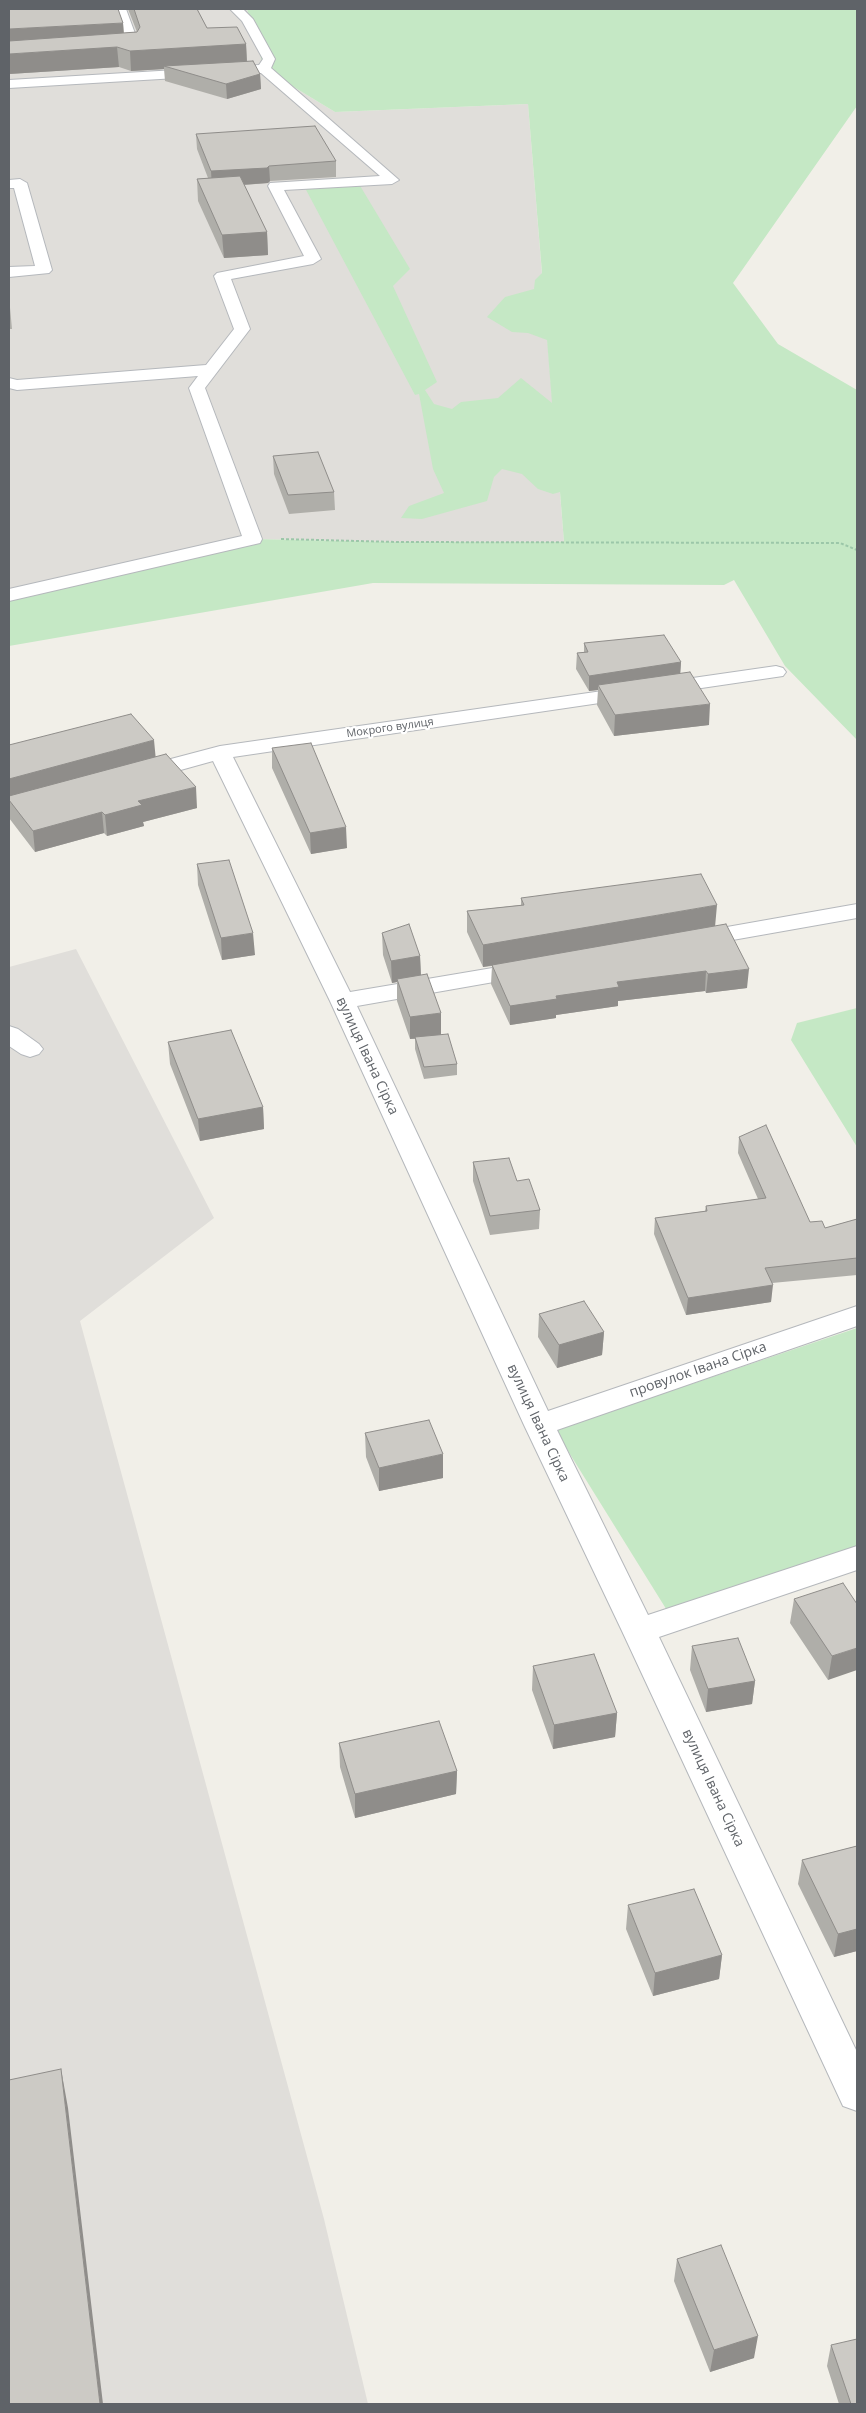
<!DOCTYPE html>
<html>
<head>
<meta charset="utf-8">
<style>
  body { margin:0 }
  #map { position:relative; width:866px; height:2413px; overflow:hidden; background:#f1efe8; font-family:"Open Sans",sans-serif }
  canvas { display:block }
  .frame { position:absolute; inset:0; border:10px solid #5f6368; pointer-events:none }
</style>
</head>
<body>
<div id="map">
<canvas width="866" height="2413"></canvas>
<div class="frame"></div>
</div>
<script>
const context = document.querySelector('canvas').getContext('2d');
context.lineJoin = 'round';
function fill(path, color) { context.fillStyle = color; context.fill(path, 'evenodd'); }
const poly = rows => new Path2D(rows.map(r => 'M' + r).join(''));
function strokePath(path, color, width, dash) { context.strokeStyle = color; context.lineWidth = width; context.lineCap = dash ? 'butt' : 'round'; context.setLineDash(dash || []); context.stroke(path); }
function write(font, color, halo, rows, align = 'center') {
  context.font = font + ' "Open Sans",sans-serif'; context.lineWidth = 4.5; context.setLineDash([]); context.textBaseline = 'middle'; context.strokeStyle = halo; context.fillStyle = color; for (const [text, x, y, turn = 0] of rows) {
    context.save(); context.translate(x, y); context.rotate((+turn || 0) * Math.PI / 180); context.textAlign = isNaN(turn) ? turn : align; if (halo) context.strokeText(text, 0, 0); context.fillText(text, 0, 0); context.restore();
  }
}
fill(poly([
  [9,9,247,9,264,69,335,112,528,104,564,542,396,542,253,539,9,595],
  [76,949,214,1218,80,1321,324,2219,368,2404,9,2404,9,967]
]), '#e0deda');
fill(poly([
  [247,9,857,9,857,106,733,283,778,344,857,390,857,740,785,666,734,580,724,585,373,583,9,646,9,595,253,539,396,542,564,542,560,492,553,494,538,489,522,474,502,469,494,477,487,501,422,519,401,518,409,506,444,493,433,469,419,394,415,395,304,186,359,184,410,269,393,286,437,382,425,390,434,404,452,409,461,402,498,398,521,378,552,403,547,340,528,333,512,332,487,317,505,297,534,289,535,280,542,273,528,104,335,112,264,69],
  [857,1008,857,1147,791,1040,797,1023],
  [857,1328,857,1549,668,1612,555,1430]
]), '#c5e8c5');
const minor = poly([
  [114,9,126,9,140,47,138,50,111,53,105,49,111,45,127,44,114,9],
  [230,9,243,9,253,19,275,59,271,68,399,180,392,184,284,190,321,259,313,264,231,279,250,329,205,388,262,539,260,543,9,601,9,589,242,536,189,388,198,376,17,390,9,388,9,378,17,380,206,365,234,329,214,276,217,273,304,256,268,186,270,183,380,176,261,73,9,88,9,80,259,65,263,59,242,21,230,9],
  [20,179,27,183,52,270,49,273,9,277,9,267,35,266,14,188,9,188,9,180,20,179],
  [776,666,783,668,786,672,783,676,233,757,350,992,528,962,537,964,540,969,537,974,528,976,357,1006,548,1411,857,1306,857,1326,557,1430,648,1615,857,1546,857,1570,659,1637,857,2052,857,2111,843,2106,622,1631,524,1425,330,1001,213,761,141,781,133,779,130,774,133,769,220,746,776,666],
  [857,904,857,918,693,947,685,945,681,940,685,935,693,933,857,904],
  [9,1026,18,1029,39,1044,43,1049,39,1054,30,1057,21,1054,9,1046,9,1026]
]);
strokePath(minor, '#b5b8bc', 2);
strokePath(poly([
  [281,539,396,542,840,543,857,550]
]), '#9cc7a9', 2, [3, 2]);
fill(minor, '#fff');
fill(poly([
  [128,9,197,9,207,28,246,44,247,61,260,74,261,89,227,99,165,81,164,69,131,71,119,67,9,74,123,23,124,33,137,32],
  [196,134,336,161,336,177,270,181,268,183,244,185,267,232,268,255,224,258,198,201,197,179,208,178,197,149],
  [9,297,12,329,9,329],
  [273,456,334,492,335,510,289,514,274,474],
  [584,643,681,662,680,673,709,725,614,736,597,705,598,690,589,691,576,669,577,653,584,652],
  [9,745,155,756,197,808,143,822,144,826,107,836,104,833,35,852,9,818],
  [272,748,347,848,311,854,272,768],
  [197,864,255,955,222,960,198,885],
  [521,898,715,926,747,988,706,993,705,991,618,1001,618,1006,556,1015,556,1018,510,1025,491,984,492,966,483,967,467,932,467,911,521,905],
  [382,933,420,956,421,975,441,1034,457,1064,457,1075,424,1079,415,1049,415,1039,410,1039,397,1001,397,982,392,983,383,955],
  [168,1042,263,1107,264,1129,200,1141,170,1064],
  [739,1137,810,1222,825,1228,857,1219,857,1275,772,1283,771,1302,686,1315,654,1234,655,1218,705,1211,706,1206,758,1199,738,1153],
  [473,1162,517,1181,540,1210,539,1229,490,1235,473,1181],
  [539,1314,604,1332,602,1355,557,1368,538,1337],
  [365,1433,443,1478,379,1491,366,1457],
  [794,1599,857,1604,828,1680,790,1623],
  [692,1646,755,1681,752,1704,706,1712,690,1670],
  [533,1666,617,1713,615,1737,553,1749,532,1690],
  [339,1743,457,1771,456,1794,355,1818,340,1767],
  [857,1846,857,1951,834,1957,798,1884,802,1860],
  [628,1905,722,1955,719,1979,653,1996,626,1929],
  [677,2259,754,2358,710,2372,674,2281],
  [831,2345,857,2404,839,2404,827,2366]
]), '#afaea9');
fill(poly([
  [123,23,124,42,9,50,9,29],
  [246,44,247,64,164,66,164,69,131,71,130,51],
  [117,47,119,67,9,74,9,54],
  [260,74,261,89,227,99,226,84],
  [269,166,270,181,268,183,212,187,211,171],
  [267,232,268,255,224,258,222,235],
  [681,662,680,678,598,685,598,690,589,691,589,676],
  [710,704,709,725,614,736,615,715],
  [154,740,156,761,9,800,9,779],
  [196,787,197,808,143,822,144,826,107,836,105,815,138,801],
  [102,812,104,833,35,852,33,831],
  [346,827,347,848,311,854,310,833],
  [717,905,715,927,483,967,483,945],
  [253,933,255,955,222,960,221,938],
  [420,956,421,978,397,979,397,982,392,983,391,961],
  [749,969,747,988,706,993,708,974],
  [706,971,705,991,618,1001,618,1006,556,1015,556,1018,510,1025,510,1006,617,982],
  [441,1013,441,1035,410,1039,410,1017],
  [263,1107,264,1129,200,1141,198,1119],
  [773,1285,771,1302,686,1315,688,1298],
  [604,1332,602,1355,557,1368,559,1345],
  [443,1454,443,1478,379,1491,379,1468],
  [857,1648,857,1670,828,1680,832,1656],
  [755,1681,752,1704,706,1712,708,1689],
  [617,1713,615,1737,553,1749,554,1725],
  [457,1771,456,1794,355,1818,355,1794],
  [857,1929,857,1951,834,1957,838,1934],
  [722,1955,719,1979,653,1996,655,1973],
  [61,2069,68,2108,103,2404,100,2404],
  [758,2336,754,2358,710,2372,714,2350]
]), '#8f8d8a');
const building = poly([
  [9,9,118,9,123,23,9,29,9,9],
  [134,9,197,9,207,28,237,27,246,44,130,51,117,47,9,54,9,41,137,32,140,27,134,9],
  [253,61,260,74,226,84,164,66,253,61],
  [315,126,336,161,269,166,267,168,211,171,196,134,315,126],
  [240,176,267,232,222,235,197,179,240,176],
  [318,452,334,492,288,495,273,456,318,452],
  [664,635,681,662,589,676,577,653,588,652,584,643,664,635],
  [690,672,710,704,615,715,598,685,690,672],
  [131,714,154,740,9,779,9,745,131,714],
  [311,743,346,827,310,833,272,748,311,743],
  [166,754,196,787,138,801,142,805,105,815,102,812,33,831,9,800,9,796,166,754],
  [229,860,253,933,221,938,197,864,229,860],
  [701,874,717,905,483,945,467,911,524,905,521,898,701,874],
  [409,924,420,956,391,961,382,933,409,924],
  [726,924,749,969,708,974,706,971,617,982,619,987,556,996,557,999,510,1006,492,965,726,924],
  [427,974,441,1013,410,1017,397,979,427,974],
  [231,1030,263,1107,198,1119,168,1042,231,1030],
  [448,1034,457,1064,424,1067,415,1037,448,1034],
  [766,1125,810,1222,822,1221,825,1228,857,1219,857,1258,765,1268,773,1285,688,1298,655,1218,707,1211,706,1206,766,1198,739,1137,766,1125],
  [509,1158,517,1181,529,1179,540,1210,490,1216,473,1162,509,1158],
  [584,1301,604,1332,559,1345,539,1314,584,1301],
  [429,1420,443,1454,379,1468,365,1433,429,1420],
  [843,1583,857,1604,857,1648,832,1656,794,1599,843,1583],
  [738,1638,755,1681,708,1689,692,1646,738,1638],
  [594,1654,617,1713,554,1725,533,1666,594,1654],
  [439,1721,457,1771,355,1794,339,1743,439,1721],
  [857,1846,857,1929,838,1934,802,1860,857,1846],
  [694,1889,722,1955,655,1973,628,1905,694,1889],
  [61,2069,100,2404,9,2404,9,2080,61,2069],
  [721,2245,758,2336,714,2350,677,2259,721,2245],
  [857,2339,857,2404,851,2404,831,2345,857,2339]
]);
fill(building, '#cccac5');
strokePath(building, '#8f8d8a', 1);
write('11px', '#5f6368', '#fff', [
  ["Мокрого вулиця",390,728,-8]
]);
write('14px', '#5f6368', '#fff', [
  ["вулиця Івана Сірка",367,1056,65],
  ["провулок Івана Сірка",698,1370,-19],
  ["вулиця Івана Сірка",538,1423,65],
  ["вулиця Івана Сірка",713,1788,65]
]);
</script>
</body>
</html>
